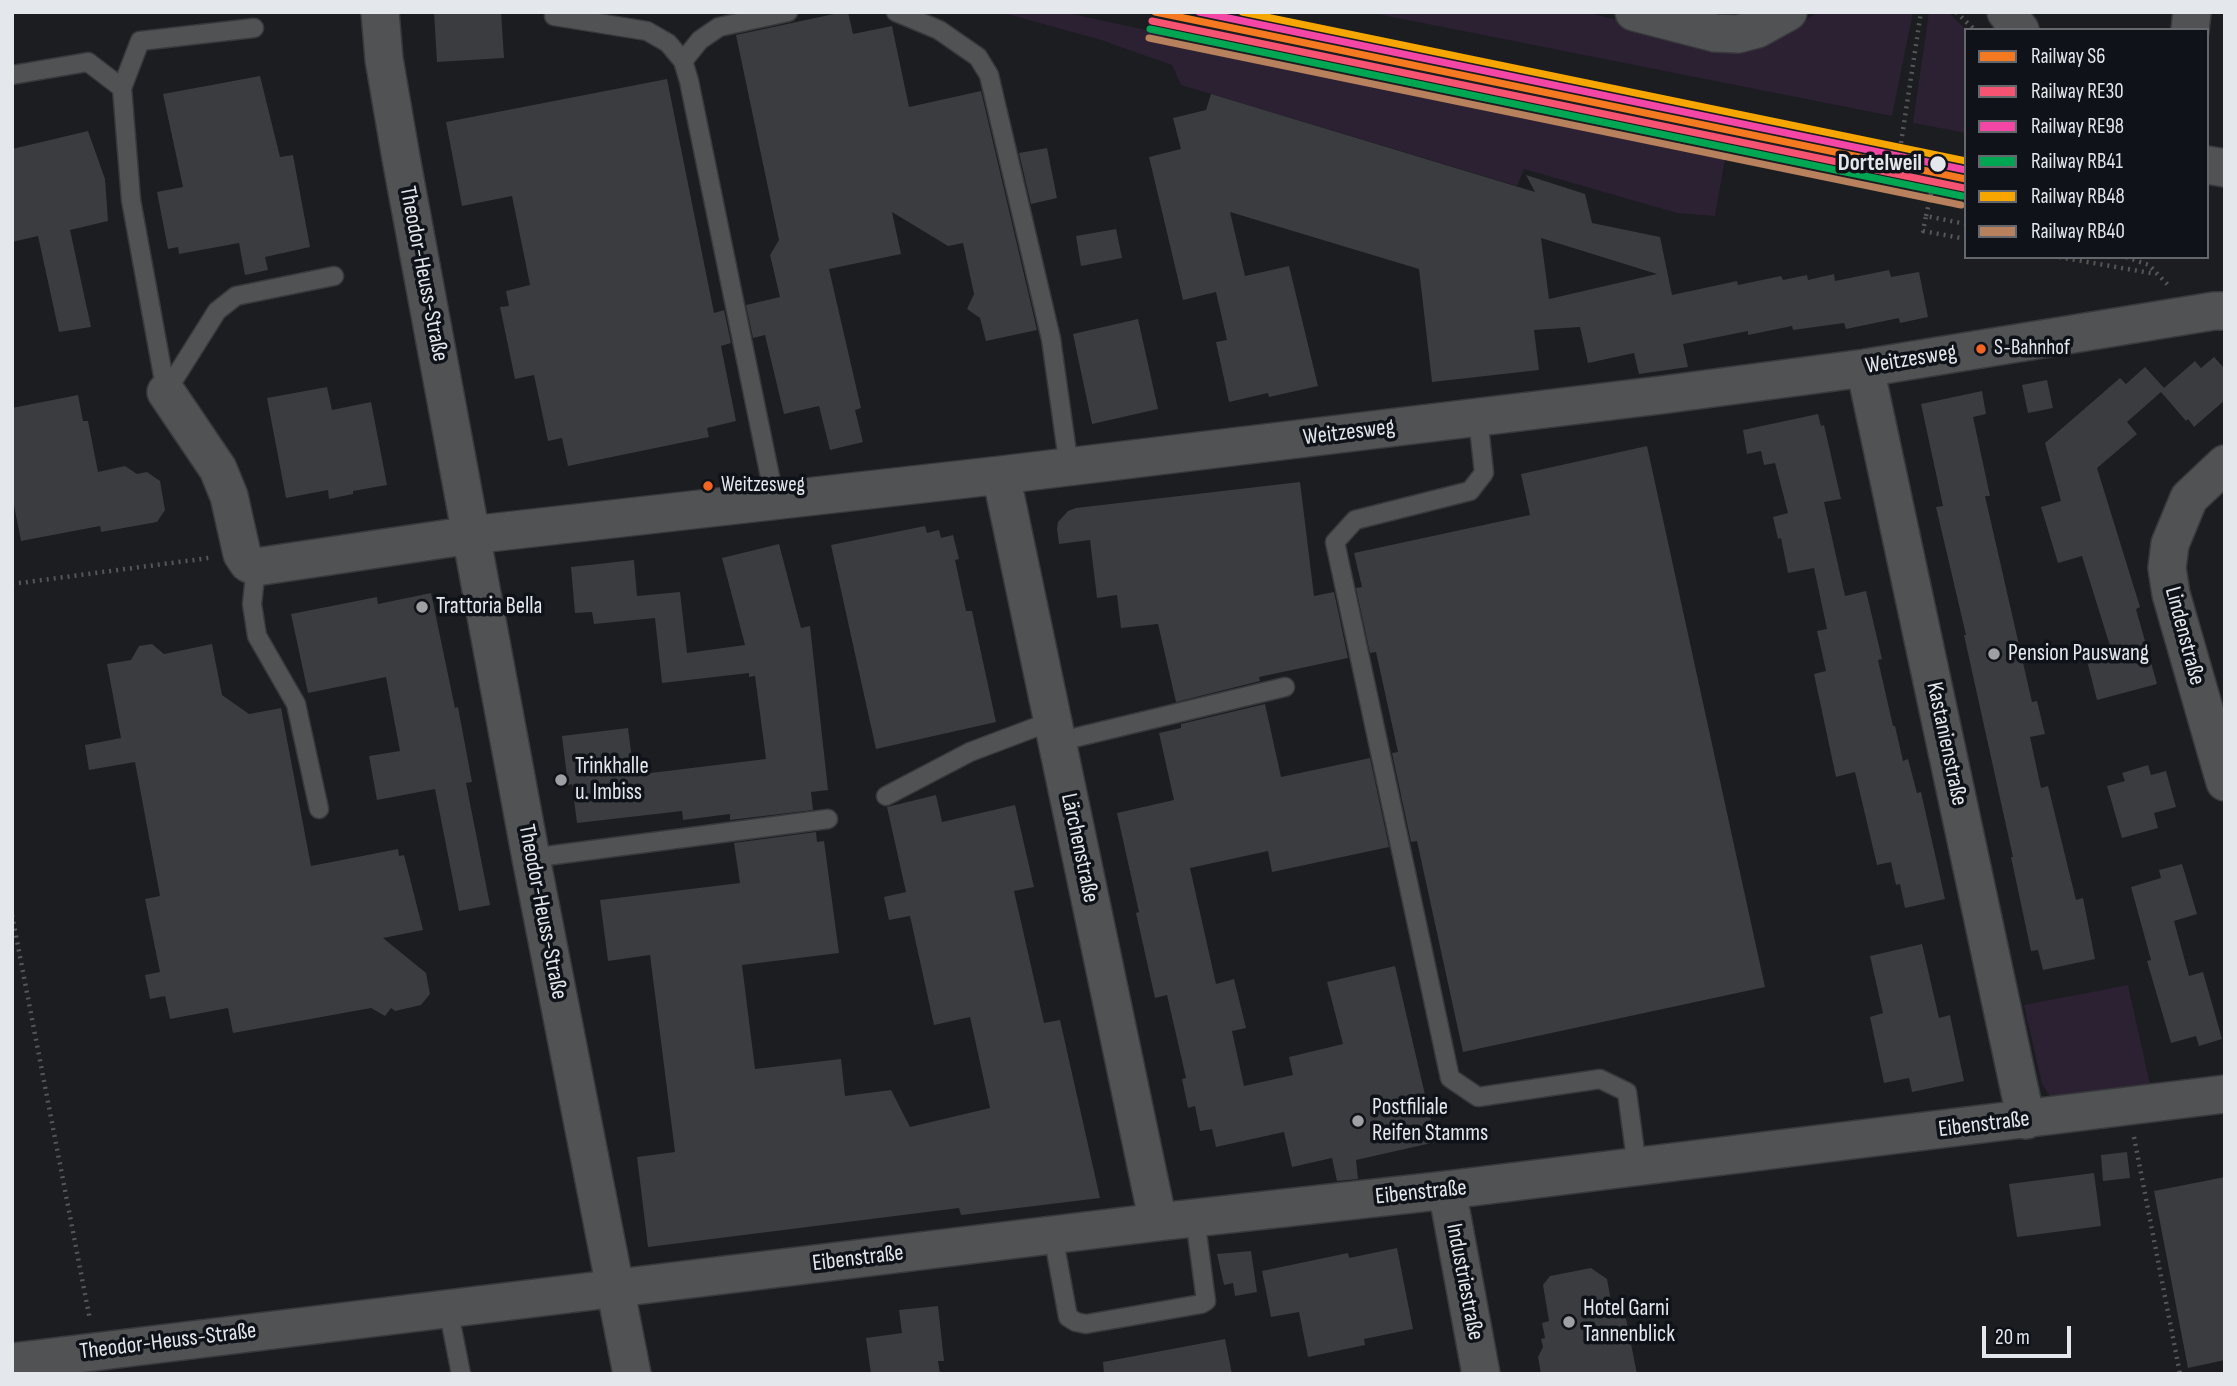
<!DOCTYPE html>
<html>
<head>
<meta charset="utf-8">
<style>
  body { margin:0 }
  #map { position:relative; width:2237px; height:1386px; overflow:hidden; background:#1b1d20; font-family:"Sofia Sans Condensed",sans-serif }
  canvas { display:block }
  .frame { position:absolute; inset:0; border:14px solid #e4e7eb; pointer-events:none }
  .legend { position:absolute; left:1964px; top:28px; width:245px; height:231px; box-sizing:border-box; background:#0f1319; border:2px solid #64686d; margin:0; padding:9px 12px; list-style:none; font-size:21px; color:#e4e7eb }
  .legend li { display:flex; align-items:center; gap:14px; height:35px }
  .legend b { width:35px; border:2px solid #64686d }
  .scale { position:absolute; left:1982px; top:1326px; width:89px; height:32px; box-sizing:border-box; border:4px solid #e4e7eb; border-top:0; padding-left:9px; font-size:21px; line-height:24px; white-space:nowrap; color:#e4e7eb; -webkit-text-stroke:5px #0f1319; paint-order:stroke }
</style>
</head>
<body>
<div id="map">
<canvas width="2237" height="1386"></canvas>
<div class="frame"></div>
<ul class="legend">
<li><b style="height:9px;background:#f57921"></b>Railway S6</li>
<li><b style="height:9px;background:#f65372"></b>Railway RE30</li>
<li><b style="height:9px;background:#f346a5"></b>Railway RE98</li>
<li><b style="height:9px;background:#00a651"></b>Railway RB41</li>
<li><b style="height:9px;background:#f7a600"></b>Railway RB48</li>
<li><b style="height:9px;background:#b6815c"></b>Railway RB40</li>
</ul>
<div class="scale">20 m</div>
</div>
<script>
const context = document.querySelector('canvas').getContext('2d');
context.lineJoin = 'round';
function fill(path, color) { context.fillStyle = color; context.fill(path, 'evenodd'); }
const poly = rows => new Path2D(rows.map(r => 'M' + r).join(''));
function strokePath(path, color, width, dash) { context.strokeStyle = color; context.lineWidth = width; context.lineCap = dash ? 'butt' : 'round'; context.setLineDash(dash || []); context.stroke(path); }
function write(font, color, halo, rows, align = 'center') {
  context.font = font + ' "Sofia Sans Condensed",sans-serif'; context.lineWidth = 7; context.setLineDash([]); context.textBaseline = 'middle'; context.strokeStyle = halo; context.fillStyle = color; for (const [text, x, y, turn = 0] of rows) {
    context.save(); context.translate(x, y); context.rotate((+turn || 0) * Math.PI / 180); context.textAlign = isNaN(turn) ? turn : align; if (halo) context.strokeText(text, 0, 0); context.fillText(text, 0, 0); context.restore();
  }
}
fill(poly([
  [1000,12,1063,12,1164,34,1164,38,1726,153,1715,216,1677,213,1524,169,1517,186,1181,85,1172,65,1101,40],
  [1367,12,1585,12,1737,49,1778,37,1818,12,1913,12,1892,116],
  [1929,12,1948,12,1966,30,1966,133,1913,123],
  [2128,985,2150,1085,2054,1098,2049,1095,2042,1084,2024,1005]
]), '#2c2033');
fill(poly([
  [434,12,501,12,504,58,437,62],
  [843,12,848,12,853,34,892,26,909,107,981,91,1037,330,986,341,980,318,967,309,974,294,963,243,948,246,892,212,901,254,829,269,861,408,855,410,863,442,830,450,819,406,784,414,765,335,753,338,746,305,780,297,770,255,779,240,736,35],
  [260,76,280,157,293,155,310,247,265,257,268,270,245,275,239,243,179,254,178,247,168,249,157,192,183,187,163,94],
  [667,79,714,313,724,310,731,343,721,346,736,421,707,428,709,437,568,466,562,438,548,441,534,375,515,379,500,307,509,306,506,291,530,285,512,196,462,206,446,122],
  [1211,94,1535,192,1526,175,1585,194,1592,223,1660,237,1672,295,1737,281,1738,285,1781,276,1783,280,1807,275,1808,280,1834,274,1835,281,1889,270,1891,277,1919,272,1928,317,1900,323,1899,318,1846,329,1844,323,1793,330,1792,326,1748,335,1748,331,1683,344,1688,367,1639,374,1634,353,1588,363,1580,327,1534,330,1539,370,1432,382,1419,269,1230,212,1245,276,1289,266,1318,386,1269,397,1268,393,1229,402,1216,342,1227,340,1216,292,1183,300,1149,157,1181,149,1173,118,1206,110],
  [1541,238,1657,274,1549,299],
  [88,131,105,179,108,221,70,230,91,327,59,332,38,236,12,242,12,149],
  [1047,148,1057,198,1031,204,1019,153],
  [1116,229,1122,258,1081,266,1076,236],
  [1138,319,1158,409,1092,424,1073,334],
  [2214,357,2225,369,2225,400,2194,427,2188,419,2186,421,2161,392,2127,422,2137,434,2097,468,2140,607,2136,609,2157,684,2097,700,2085,653,2110,646,2082,556,2058,563,2041,507,2061,501,2045,443,2120,378,2126,384,2145,367,2164,388,2195,361,2201,368],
  [2047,380,2053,408,2028,413,2022,385],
  [327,387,332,410,371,402,387,485,353,491,353,494,329,499,328,490,286,498,267,398],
  [1982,391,1986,414,1973,417,1990,496,1985,496,2032,702,2037,701,2045,734,2030,737,2041,788,2048,786,2076,900,2083,898,2095,959,2043,970,2038,950,2031,951,2011,857,2013,857,1964,635,1966,635,1936,507,1943,506,1921,404],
  [78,395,83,421,88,421,98,472,125,466,137,474,147,472,160,481,165,510,157,522,101,532,100,526,21,541,12,495,12,408],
  [1818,414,1821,426,1824,425,1841,499,1824,502,1845,596,1866,591,1882,659,1878,660,1893,726,1895,726,1903,761,1908,759,1917,793,1921,792,1945,899,1905,908,1900,884,1896,885,1891,862,1877,865,1855,772,1836,777,1814,674,1826,671,1817,631,1827,629,1814,568,1788,573,1781,538,1778,539,1773,517,1788,513,1775,463,1764,465,1761,451,1747,454,1743,430],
  [1647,446,1765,987,1463,1052,1417,841,1411,842,1392,753,1398,752,1376,652,1370,653,1356,588,1362,587,1354,553,1530,515,1521,474],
  [1300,482,1314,596,1334,592,1348,658,1259,677,1260,681,1176,702,1158,624,1121,628,1117,595,1097,598,1090,540,1059,544,1057,529,1058,522,1068,511,1076,508],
  [925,526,927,533,939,530,941,538,953,535,959,559,955,560,966,611,972,611,996,722,876,749,831,545],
  [779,544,801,628,810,626,828,790,811,792,813,810,730,820,730,814,683,820,682,811,577,823,572,784,568,785,562,736,628,728,634,775,766,759,755,676,749,677,749,673,662,683,655,618,594,624,592,612,575,613,571,567,634,560,637,596,680,592,687,653,745,645,722,558],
  [431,593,455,708,458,707,472,782,466,783,490,905,459,911,435,789,377,800,369,756,400,751,386,677,308,693,291,614,377,597,378,604],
  [152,644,164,654,212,644,222,695,249,714,281,708,311,866,398,849,399,856,404,855,423,930,383,938,426,973,430,994,421,1005,395,1011,391,1008,385,1016,371,1008,233,1033,228,1008,170,1019,165,996,150,999,145,975,160,972,145,899,160,896,135,762,89,770,85,745,121,738,107,664,131,660,139,646],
  [1265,704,1281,777,1370,758,1389,847,1272,872,1268,851,1190,868,1216,984,1234,979,1246,1028,1232,1031,1244,1086,1293,1075,1289,1057,1343,1044,1327,982,1395,966,1436,1142,1356,1160,1358,1179,1337,1181,1332,1158,1292,1167,1284,1132,1216,1147,1212,1129,1200,1131,1195,1106,1188,1108,1182,1079,1186,1078,1167,995,1155,998,1136,913,1139,912,1117,813,1174,800,1159,733,1181,728,1181,724],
  [2148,765,2151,775,2166,771,2176,807,2154,813,2158,828,2122,838,2107,786,2125,781,2122,773],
  [936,795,942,822,1015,805,1034,887,1014,891,1044,1023,1060,1020,1100,1198,961,1215,959,1208,648,1247,637,1157,675,1152,650,955,608,961,600,900,740,883,734,843,816,832,817,842,824,841,839,953,742,965,755,1069,841,1059,845,1096,891,1090,910,1127,990,1108,970,1017,934,1025,910,916,889,920,884,897,906,892,887,807],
  [2182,864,2197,914,2174,921,2189,976,2203,972,2222,1039,2199,1046,2196,1036,2171,1043,2147,961,2151,960,2131,887,2161,878,2159,870],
  [1922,944,1939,1018,1950,1015,1964,1081,1912,1092,1909,1078,1884,1083,1870,1017,1883,1013,1870,956],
  [2127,1152,2130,1178,2103,1181,2101,1155],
  [2094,1173,2101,1226,2017,1237,2009,1184],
  [2225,1177,2225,1360,2188,1368,2154,1191],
  [1397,1248,1413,1329,1364,1339,1365,1345,1308,1357,1299,1312,1271,1317,1262,1271,1348,1253,1349,1258],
  [1251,1251,1257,1292,1235,1296,1233,1283,1224,1285,1217,1254],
  [1591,1268,1607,1279,1612,1307,1626,1319,1637,1374,1541,1374,1538,1357,1543,1347,1541,1339,1545,1338,1542,1323,1549,1321,1543,1285,1550,1276],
  [938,1306,944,1361,938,1361,940,1374,871,1374,866,1338,902,1333,899,1310],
  [1225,1339,1232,1374,1104,1374,1103,1362]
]), '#3a3c3f');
const service = poly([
  [896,12,939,30,978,57,989,75,1051,339,1069,467],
  [554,16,647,31,668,43,683,61,689,81,775,501],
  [683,61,700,40,719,27,788,12],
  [12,75,88,62,122,88],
  [166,392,131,200,122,88,140,41,254,28],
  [166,392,217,311,236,296,334,276],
  [1478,418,1484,473,1470,491,1355,520,1335,542,1450,1078,1478,1097,1600,1079,1627,1092,1637,1167],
  [256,567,252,604,257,636,296,704,319,809],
  [1057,742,1285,687],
  [886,796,970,752,1052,721],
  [531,858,828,819],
  [1053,1235,1068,1317,1076,1322,1086,1324,1201,1304,1206,1301,1195,1218],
  [448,1308,461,1374]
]);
const minor = poly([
  [380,12,384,59,401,158,531,858,632,1374],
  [1634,12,1715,33,1738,34,1757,29,1788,12],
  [2006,12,2020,30],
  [2190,30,2192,12],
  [2207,165,2225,168],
  [1865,368,2026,1120],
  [166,392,218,469,229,496,242,554,248,563,256,567,471,535,1001,475,1661,395,1865,368,2214,311,2225,311],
  [2225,464,2189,498,2170,544,2167,568,2171,594,2225,782],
  [1001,475,1158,1222],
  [1447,1190,1481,1374],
  [12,1362,1158,1222,1447,1190,2225,1094]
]);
strokePath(service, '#38393c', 21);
strokePath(minor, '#38393c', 40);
strokePath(poly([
  [1956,12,1975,30],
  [1901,143,1921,12],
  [1926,216,1934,180],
  [1966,224,1926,216,1923,231,1966,239],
  [2059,257,2156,274],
  [2126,257,2149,265,2168,285],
  [12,584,209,558],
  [12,915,90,1320],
  [2134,1137,2180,1374]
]), '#565657', 4.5, [2, 5]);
strokePath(service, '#515254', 18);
strokePath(minor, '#515254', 37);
strokePath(poly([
  [1155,12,1966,179]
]), '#f57921', 7);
strokePath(poly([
  [1152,21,1964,188]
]), '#f65372', 7);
strokePath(poly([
  [1199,12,1966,170]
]), '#f346a5', 7);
strokePath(poly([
  [1150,29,1962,196]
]), '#00a651', 7);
strokePath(poly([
  [1242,12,1966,161]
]), '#f7a600', 7);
strokePath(poly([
  [1149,38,1961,205]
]), '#b6815c', 7);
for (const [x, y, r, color] of [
  [1938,164,9,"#e4e7eb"],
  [1981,349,6,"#f26522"],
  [708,486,6,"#f26522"],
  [422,607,7,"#9ea0a4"],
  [1994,654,7,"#9ea0a4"],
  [561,780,7,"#9ea0a4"],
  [1358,1121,7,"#9ea0a4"],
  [1569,1322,7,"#9ea0a4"]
]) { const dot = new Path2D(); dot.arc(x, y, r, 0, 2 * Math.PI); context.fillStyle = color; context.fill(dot); strokePath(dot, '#0f1319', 2.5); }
write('21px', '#e4e7eb', '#0f1319', [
  ["S-Bahnhof",1994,349],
  ["Weitzesweg",721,486]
], 'left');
write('bold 23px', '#e4e7eb', '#0f1319', [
  ["Dortelweil",1922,164]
], 'right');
write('23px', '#e4e7eb', '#0f1319', [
  ["Theodor-Heuss-Straße",423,274,79],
  ["Weitzesweg",1911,360,-9],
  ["Weitzesweg",1349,433,-7],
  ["Lindenstraße",2184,636,75],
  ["Kastanienstraße",1946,744,78],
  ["Lärchenstraße",1079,848,78],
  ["Theodor-Heuss-Straße",542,912,79],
  ["Eibenstraße",1984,1125,-7],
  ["Eibenstraße",1421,1193,-6],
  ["Eibenstraße",858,1259,-7],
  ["Industriestraße",1464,1282,79],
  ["Theodor-Heuss-Straße",168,1342,-7]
]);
write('23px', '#e4e7eb', '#0f1319', [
  ["Trattoria Bella",436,607],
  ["Pension Pauswang",2008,654],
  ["Trinkhalle",575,767],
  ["u. Imbiss",575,793],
  ["Postfiliale",1372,1108],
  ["Reifen Stamms",1372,1134],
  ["Hotel Garni",1583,1309],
  ["Tannenblick",1583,1335]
], 'left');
</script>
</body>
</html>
